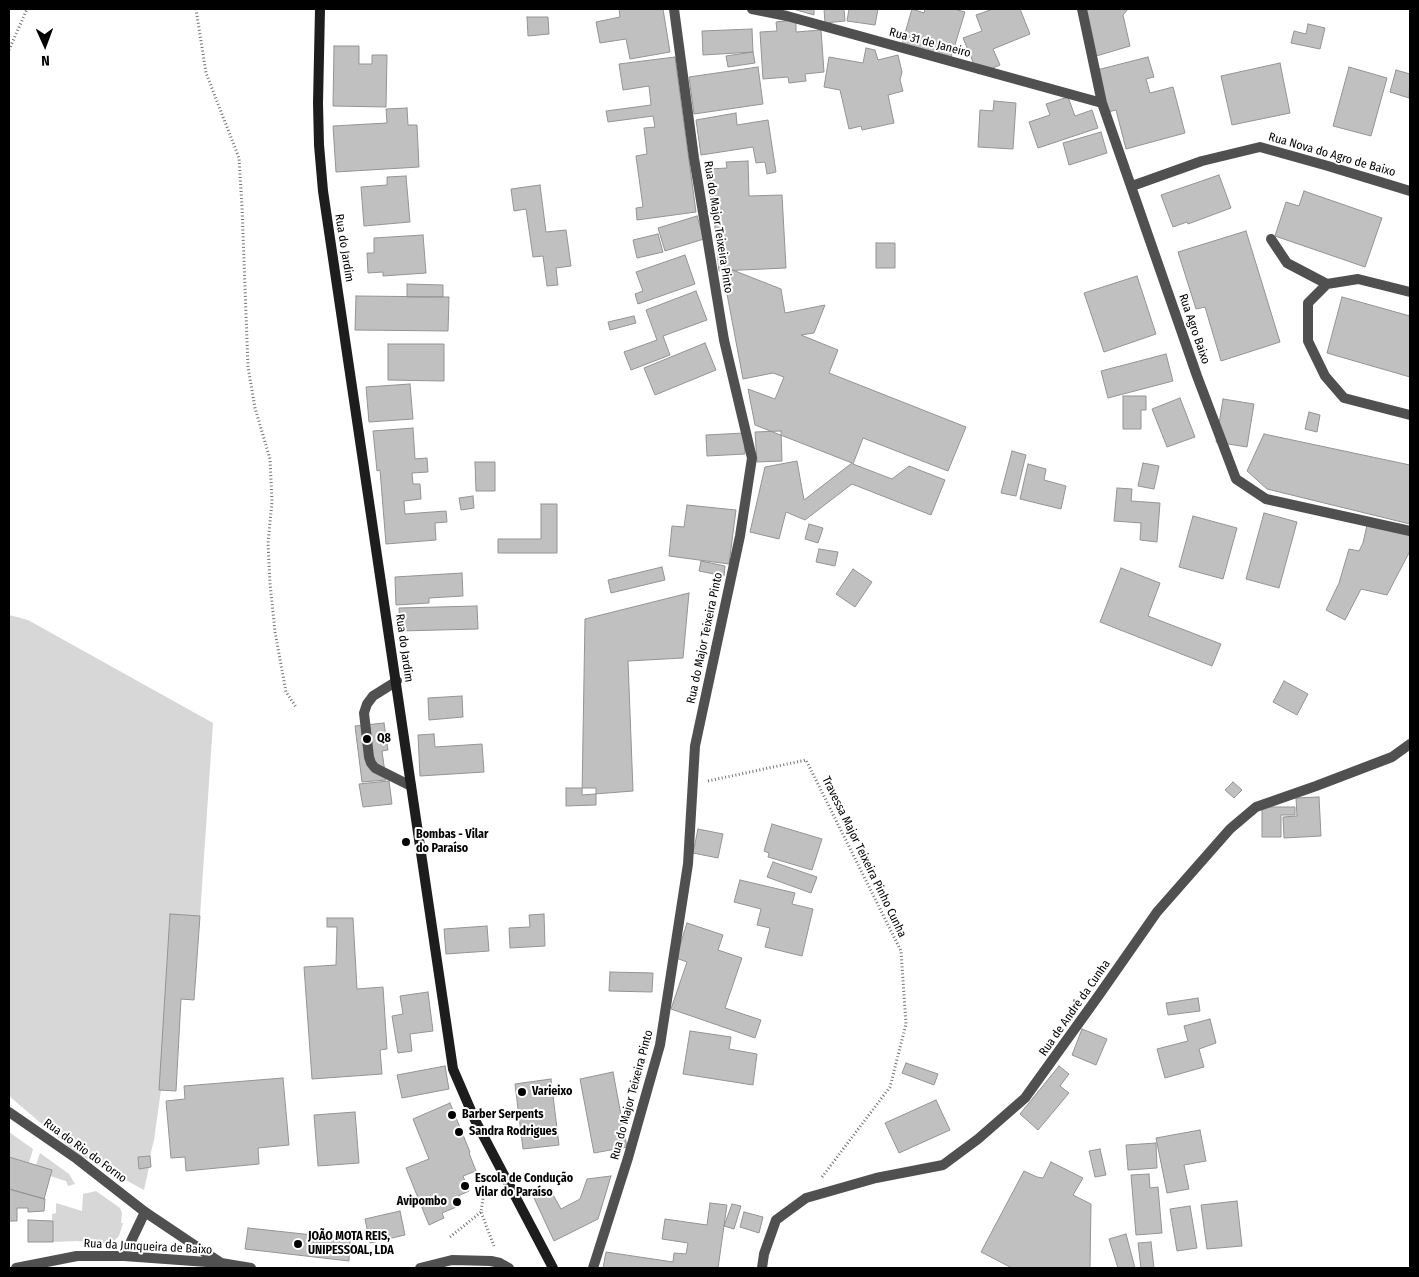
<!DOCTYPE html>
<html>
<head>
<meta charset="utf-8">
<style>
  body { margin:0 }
  #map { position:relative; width:1419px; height:1277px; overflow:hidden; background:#fff; font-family:"Fira Sans Condensed",sans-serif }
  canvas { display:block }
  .frame { position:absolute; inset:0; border:10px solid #000; pointer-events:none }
  .north { position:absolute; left:20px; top:20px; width:50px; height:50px; -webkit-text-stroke:4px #fff; paint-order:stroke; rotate:178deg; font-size:14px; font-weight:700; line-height:20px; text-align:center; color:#000 }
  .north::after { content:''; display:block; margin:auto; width:18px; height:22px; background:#000; clip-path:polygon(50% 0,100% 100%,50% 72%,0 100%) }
</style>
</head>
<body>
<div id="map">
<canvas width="1419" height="1277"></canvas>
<div class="frame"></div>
<div class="north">N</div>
</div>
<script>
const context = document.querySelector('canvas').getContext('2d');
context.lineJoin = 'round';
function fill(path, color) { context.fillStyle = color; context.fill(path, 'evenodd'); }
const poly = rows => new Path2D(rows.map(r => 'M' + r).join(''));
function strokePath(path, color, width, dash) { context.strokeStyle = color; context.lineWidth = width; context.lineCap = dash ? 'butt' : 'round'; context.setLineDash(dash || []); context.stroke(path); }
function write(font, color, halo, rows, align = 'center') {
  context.font = font + ' "Fira Sans Condensed",sans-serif'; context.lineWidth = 4; context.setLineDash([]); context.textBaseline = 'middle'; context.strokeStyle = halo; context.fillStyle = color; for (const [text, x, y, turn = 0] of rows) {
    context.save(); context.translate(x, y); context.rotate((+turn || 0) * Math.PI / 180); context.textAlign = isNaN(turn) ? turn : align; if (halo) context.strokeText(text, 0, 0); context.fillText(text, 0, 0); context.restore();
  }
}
fill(poly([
  [9,615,28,620,213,723,200,916,170,915,161,1090,154,1140,150,1156,138,1157,139,1168,149,1167,144,1190,76,1153,9,1096],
  [9,1132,33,1149,29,1163,9,1157],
  [40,1153,69,1174,75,1184,68,1186,66,1181,50,1176,52,1170,36,1165],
  [96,1191,120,1208,122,1213,121,1223,123,1223,119,1236,111,1244,76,1241,53,1242,52,1214,56,1213,56,1203,82,1211,83,1194]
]), '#d7d7d7');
const building = poly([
  [619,9,663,9,670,52,630,59,626,39,600,43,596,22,620,17,619,9],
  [793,9,814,9,814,15,793,9],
  [824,9,844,9,845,21,825,23,824,9],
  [849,9,878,9,875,25,847,21,849,9],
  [912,9,924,13,925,9,954,9,965,12,950,61,901,47,912,9],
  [993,9,1020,9,1030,34,993,49,1000,65,978,74,963,38,982,31,976,15,993,9],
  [1086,9,1128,9,1123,15,1130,46,1093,57,1086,9],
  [527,17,548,17,549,34,528,36,527,17],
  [796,20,796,32,821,30,824,72,805,74,806,81,789,83,788,77,763,79,760,32,777,31,776,22,796,20],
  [1308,24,1325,28,1320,49,1291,43,1294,31,1306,34,1308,24],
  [752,29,753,52,703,55,702,31,752,29],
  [334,46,359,46,359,64,372,64,372,55,387,55,386,107,333,106,334,46],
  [866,48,875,50,878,60,898,55,902,72,900,80,903,91,888,95,894,123,862,130,861,126,849,129,840,90,824,87,829,57,863,63,866,48],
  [753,52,755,63,728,67,726,56,753,52],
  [675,57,696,212,637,220,636,208,643,207,636,156,647,154,644,128,655,127,653,116,608,122,606,111,651,105,649,86,623,90,619,64,675,57],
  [1148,57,1154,77,1146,79,1150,93,1173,87,1185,133,1126,149,1116,110,1108,112,1097,70,1148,57],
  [1280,63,1290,113,1232,125,1221,76,1280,63],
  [758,67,763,104,694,114,689,77,758,67],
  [1349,67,1387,78,1371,136,1333,126,1349,67],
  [1396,70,1410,74,1409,98,1390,92,1396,70],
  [1068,97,1075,116,1092,110,1098,128,1038,148,1029,122,1050,115,1046,104,1068,97],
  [994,101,1016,103,1013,149,978,147,980,110,993,111,994,101],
  [407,108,408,125,417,125,419,167,336,172,333,126,387,123,386,109,407,108],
  [736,113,737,125,768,120,776,172,767,174,765,162,756,163,753,147,701,155,696,120,736,113],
  [1101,132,1107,153,1069,165,1063,143,1101,132],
  [748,161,749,196,782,195,786,268,719,271,714,217,711,217,709,169,727,168,726,162,748,161],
  [1219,175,1231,208,1188,224,1187,222,1173,227,1161,195,1219,175],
  [406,176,410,222,364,226,361,187,387,185,387,177,406,176],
  [540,185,546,232,566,230,571,266,556,268,558,285,547,286,543,256,533,257,526,209,514,211,511,189,540,185],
  [1304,191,1382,218,1365,267,1275,236,1286,202,1299,206,1304,191],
  [697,216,704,239,665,251,658,228,697,216],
  [1246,231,1280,342,1221,361,1205,307,1196,309,1178,252,1246,231],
  [658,234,663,252,637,258,633,240,658,234],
  [423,235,426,273,383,276,383,272,368,273,367,253,374,253,374,238,423,235],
  [876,243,895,243,895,268,876,268,876,243],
  [685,255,695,284,638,304,635,294,643,291,636,272,685,255],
  [721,262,725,267,781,289,785,313,825,305,814,333,801,335,838,350,829,373,966,427,948,471,863,438,853,464,892,479,909,466,945,480,931,515,852,484,805,520,786,512,779,539,750,532,765,467,797,461,804,500,852,463,755,425,748,389,775,399,784,377,773,373,743,379,721,262],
  [1137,276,1156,334,1104,352,1084,293,1137,276],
  [407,284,443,285,443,297,407,297,407,284],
  [696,291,707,320,663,336,670,355,631,370,624,352,657,340,646,310,696,291],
  [356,296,449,297,448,331,355,330,356,296],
  [1342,297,1410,316,1410,377,1327,353,1342,297],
  [634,316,636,323,610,330,608,322,634,316],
  [705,343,716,370,655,395,644,368,705,343],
  [388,344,444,344,444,381,388,380,388,344],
  [1166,354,1173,381,1108,398,1101,371,1166,354],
  [410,384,413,419,369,422,366,387,410,384],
  [1123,396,1146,396,1146,410,1141,410,1141,429,1123,429,1123,396],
  [1180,398,1195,437,1167,447,1152,409,1180,398],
  [1223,399,1254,404,1247,447,1216,442,1223,399],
  [1309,412,1320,415,1317,432,1305,429,1309,412],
  [413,428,415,459,427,458,428,472,412,473,413,484,420,484,421,499,404,501,405,514,446,511,447,522,435,523,436,540,386,544,380,470,377,471,373,431,413,428],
  [781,431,782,461,757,462,755,432,781,431],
  [744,433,745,454,707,456,706,435,744,433],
  [1264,434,1410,465,1410,524,1267,489,1247,471,1264,434],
  [1012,451,1026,455,1016,496,1001,493,1012,451],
  [475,462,495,462,495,491,476,491,475,462],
  [1143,463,1159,466,1154,489,1138,486,1143,463],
  [1028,464,1046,469,1044,480,1066,486,1061,509,1020,499,1028,464],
  [1117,488,1132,489,1131,501,1160,503,1157,542,1140,540,1141,523,1114,521,1117,488],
  [473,496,474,508,461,510,459,498,473,496],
  [541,504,557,504,557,553,498,553,498,539,541,539,541,504],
  [687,505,736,510,729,564,669,556,672,526,684,527,687,505],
  [1264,513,1297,522,1279,588,1246,579,1264,513],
  [1193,516,1237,528,1223,579,1179,567,1193,516],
  [809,524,823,528,818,543,805,539,809,524],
  [1367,525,1410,534,1410,551,1387,595,1361,589,1345,620,1326,610,1339,583,1349,549,1359,551,1363,543,1367,525],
  [819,549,838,552,835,566,816,562,819,549],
  [701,561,725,566,724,576,699,571,701,561],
  [662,567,665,580,611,593,608,580,662,567],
  [1121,568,1160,583,1148,616,1221,644,1212,666,1100,622,1121,568],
  [853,569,872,582,855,607,836,594,853,569],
  [462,573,463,596,429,598,429,603,396,605,395,577,462,573],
  [689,593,683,658,628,661,633,791,582,795,585,619,689,593],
  [477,606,478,629,400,631,399,608,477,606],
  [1284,681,1308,694,1297,715,1273,702,1284,681],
  [462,696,463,717,429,720,428,698,462,696],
  [384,723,388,750,382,751,386,780,362,782,355,726,384,723],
  [434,734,435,747,482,744,484,772,420,776,418,735,434,734],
  [389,781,392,804,363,807,359,784,389,781],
  [1233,782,1242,790,1234,798,1225,790,1233,782],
  [566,788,596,788,596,805,566,806,566,788],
  [1319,797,1321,836,1284,838,1283,817,1297,816,1296,798,1319,797],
  [1262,807,1295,807,1295,815,1281,815,1281,837,1262,837,1262,807],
  [772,824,822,839,812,870,768,857,769,853,764,851,772,824],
  [698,829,723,834,718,858,693,853,698,829],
  [773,862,817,877,811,893,767,877,773,862],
  [740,880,795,893,792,904,813,909,802,956,765,947,770,928,757,925,761,909,734,902,740,880],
  [170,914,200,916,194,1000,181,999,176,1091,159,1090,170,914],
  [544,914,545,946,510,948,509,928,530,927,529,915,544,914],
  [327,918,353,918,357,989,383,987,387,1049,380,1050,382,1074,312,1079,304,967,336,965,337,927,327,927,327,918],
  [687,923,723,935,718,950,742,958,725,1008,761,1020,755,1038,671,1009,687,962,676,958,687,923],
  [487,926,489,951,446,954,444,929,487,926],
  [610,972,653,973,652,992,609,991,610,972],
  [428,992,433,1031,410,1034,412,1051,398,1053,392,1016,403,1014,400,996,428,992],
  [1198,998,1200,1011,1168,1015,1166,1003,1198,998],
  [1210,1019,1216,1043,1199,1049,1204,1067,1165,1078,1157,1049,1188,1041,1184,1026,1210,1019],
  [1082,1029,1107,1039,1096,1065,1072,1055,1082,1029],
  [690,1031,731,1037,729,1049,757,1054,753,1085,683,1074,690,1031],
  [906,1063,938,1074,934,1085,902,1073,906,1063],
  [445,1066,449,1089,402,1098,397,1075,445,1066],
  [1059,1066,1069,1074,1060,1086,1069,1093,1038,1130,1020,1114,1059,1066],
  [613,1072,627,1147,594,1153,580,1079,613,1072],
  [283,1078,289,1145,258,1148,259,1164,186,1171,185,1157,171,1158,166,1101,185,1099,184,1086,283,1078],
  [551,1079,559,1145,523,1149,515,1084,551,1079],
  [936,1100,950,1130,899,1153,885,1123,936,1100],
  [450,1103,470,1152,469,1153,476,1171,463,1176,469,1191,458,1196,461,1205,442,1213,444,1218,429,1225,406,1168,429,1159,413,1119,450,1103],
  [355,1112,359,1163,318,1166,314,1115,355,1112],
  [1200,1130,1206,1161,1184,1165,1189,1189,1167,1193,1156,1138,1200,1130],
  [1156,1143,1157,1168,1128,1170,1126,1145,1156,1143],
  [1100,1149,1106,1175,1095,1177,1089,1151,1100,1149],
  [150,1156,151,1167,139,1169,138,1157,150,1156],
  [9,1157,52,1170,44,1199,9,1189,9,1157],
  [1051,1162,1083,1178,1073,1195,1091,1204,1090,1268,1012,1268,981,1252,1024,1171,1037,1177,1043,1178,1051,1162],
  [1149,1174,1150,1188,1158,1187,1162,1233,1136,1235,1131,1175,1149,1174],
  [611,1176,598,1219,554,1241,534,1198,551,1191,561,1209,580,1199,587,1179,611,1176],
  [9,1189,45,1199,44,1211,28,1212,28,1208,17,1208,17,1221,9,1221,9,1189],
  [1237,1201,1242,1246,1207,1249,1201,1205,1237,1201],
  [710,1203,727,1205,718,1268,603,1268,606,1252,673,1262,674,1253,686,1254,688,1243,662,1239,665,1219,707,1225,710,1203],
  [732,1204,741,1206,734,1229,724,1226,732,1204],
  [1190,1206,1197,1248,1177,1251,1170,1209,1190,1206],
  [400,1211,405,1235,370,1243,365,1219,400,1211],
  [744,1212,763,1217,759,1233,740,1227,744,1212],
  [28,1220,53,1221,53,1242,28,1242,28,1220],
  [248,1228,350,1239,349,1261,245,1249,248,1228],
  [1126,1234,1135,1268,1118,1268,1109,1239,1126,1234],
  [1151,1242,1154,1268,1141,1268,1138,1243,1151,1242]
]);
fill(building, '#c0c0c0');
strokePath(building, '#949494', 1);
strokePath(poly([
  [196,9,206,73,239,158,242,207,248,367,255,408,270,459,272,502,268,543,270,583,275,632,286,692,296,707],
  [9,50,27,9],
  [708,781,806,760,901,951,906,1024,890,1087,822,1177],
  [486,1178,481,1212,494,1246],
  [450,1237,481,1212]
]), '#727272', 3, [1, 2.5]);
strokePath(poly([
  [397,681,373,696,367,704,364,713,369,757,371,763,375,768,411,786]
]), '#505050', 10);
strokePath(poly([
  [752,9,787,16,1102,103],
  [1082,9,1102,103,1197,376,1236,479,1266,499,1410,531],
  [1132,186,1202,161,1260,147,1328,166,1410,191],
  [1271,239,1287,263,1327,284,1358,279,1410,292],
  [1327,284,1308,303,1308,341,1325,376,1344,398,1410,415],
  [124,1256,145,1212],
  [593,1268,628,1158,660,1045,688,864,695,746,740,536,752,458,724,340,694,158,674,9],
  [762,1268,764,1254,776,1220,806,1198,876,1178,943,1165,978,1139,1025,1098,1099,995,1157,912,1230,829,1256,807,1316,786,1392,757,1410,744]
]), '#505050', 10);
strokePath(poly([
  [9,1112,77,1159,145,1212,221,1263],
  [16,1268,77,1256,124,1256,221,1263,251,1268],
  [420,1268,452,1260,491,1261,500,1263,509,1268]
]), '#505050', 10);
strokePath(poly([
  [320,9,318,103,319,145,323,191,453,1069,475,1120,553,1268]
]), '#1d1d1d', 10);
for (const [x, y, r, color] of [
  [367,739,5,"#000"],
  [406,842,5,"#000"],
  [522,1092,5,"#000"],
  [452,1115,5,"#000"],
  [459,1132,5,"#000"],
  [465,1186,5,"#000"],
  [457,1202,5,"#000"],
  [298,1244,5,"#000"]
]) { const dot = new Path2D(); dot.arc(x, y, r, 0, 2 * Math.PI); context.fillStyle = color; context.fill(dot); strokePath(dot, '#fff', 2); }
write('12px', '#000', '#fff', [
  ["Rua 31 de Janeiro",930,43,15],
  ["Rua Nova do Agro de Baixo",1332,155,16],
  ["Rua do Major Teixeira Pinto",718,227,81],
  ["Rua do Jardim",344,248,81],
  ["Rua Agro Baixo",1194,329,71],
  ["Rua do Major Teixeira Pinto",705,638,-78],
  ["Rua do Jardim",404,648,82],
  ["Travessa Major Teixeira Pinho Cunha",864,857,64],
  ["Rua de André da Cunha",1075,1008,-55],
  ["Rua do Major Teixeira Pinto",632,1095,-75],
  ["Rua do Rio do Forno",85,1151,36],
  ["Rua da Junqueira de Baixo",148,1247,3]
]);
write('bold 12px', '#000', '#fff', [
  ["Q8",377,739],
  ["Bombas - Vilar",416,835],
  ["do Paraíso",416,849],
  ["Varieixo",532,1092],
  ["Barber Serpents",462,1115],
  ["Sandra Rodrigues",469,1132],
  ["Escola de Condução",475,1179],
  ["Vilar do Paraíso",475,1193],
  ["Avipombo",447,1202,"right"],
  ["JOÃO MOTA REIS,",308,1237],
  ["UNIPESSOAL, LDA",308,1251]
], 'left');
</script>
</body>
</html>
